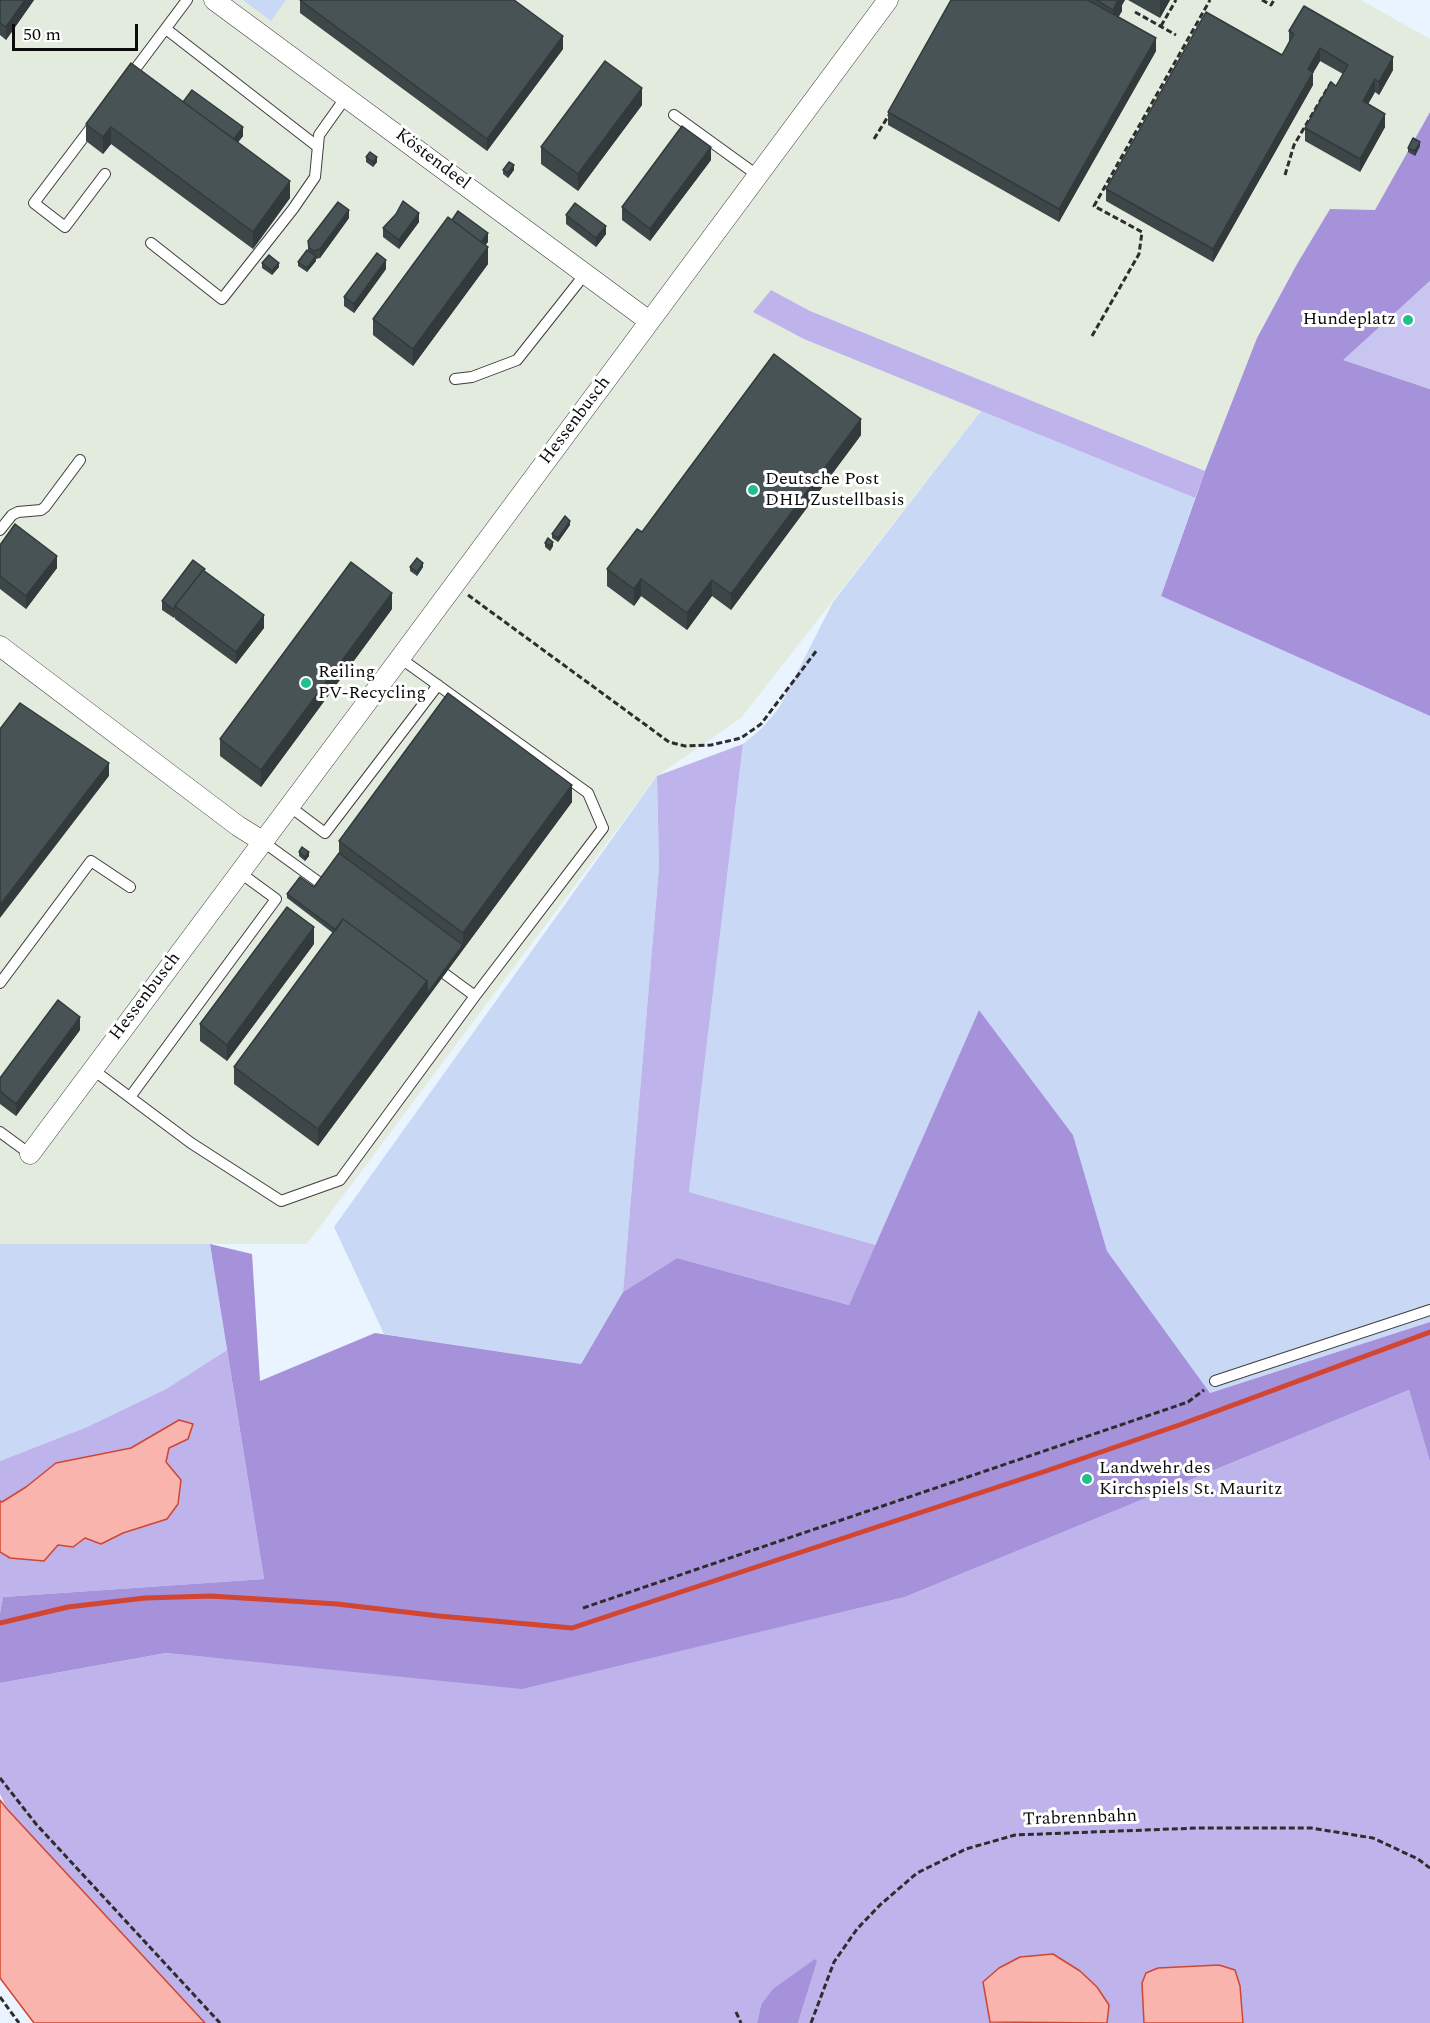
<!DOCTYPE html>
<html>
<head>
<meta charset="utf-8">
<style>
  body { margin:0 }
  #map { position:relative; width:1430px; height:2023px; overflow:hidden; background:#e9f4ff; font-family:Spectral,serif }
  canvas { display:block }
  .scale { position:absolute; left:12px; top:24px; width:126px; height:27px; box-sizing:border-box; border:3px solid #0b0b0b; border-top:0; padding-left:8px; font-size:18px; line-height:21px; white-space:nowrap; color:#0b0b0b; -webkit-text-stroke:4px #fff; paint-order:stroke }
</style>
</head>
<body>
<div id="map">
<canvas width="1430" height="2023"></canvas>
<div class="scale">50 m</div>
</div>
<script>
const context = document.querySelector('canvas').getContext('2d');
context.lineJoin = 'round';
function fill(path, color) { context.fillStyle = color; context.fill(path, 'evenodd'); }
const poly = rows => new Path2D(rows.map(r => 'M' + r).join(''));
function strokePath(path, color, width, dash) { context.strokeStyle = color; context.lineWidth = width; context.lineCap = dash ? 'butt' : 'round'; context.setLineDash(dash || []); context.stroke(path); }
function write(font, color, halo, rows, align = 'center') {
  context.font = font + ' Spectral,serif'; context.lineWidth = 6; context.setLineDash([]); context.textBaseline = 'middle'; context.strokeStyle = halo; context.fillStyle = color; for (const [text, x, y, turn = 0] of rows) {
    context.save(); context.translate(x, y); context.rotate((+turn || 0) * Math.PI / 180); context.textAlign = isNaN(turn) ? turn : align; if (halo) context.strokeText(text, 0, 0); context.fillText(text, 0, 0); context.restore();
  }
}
fill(poly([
  [0,0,1361,0,1430,39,1430,112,1375,210,1330,210,1297,264,1257,338,1205,471,810,311,771,291,981,411,741,718,657,776,307,1244,0,1244]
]), '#e3ebdf');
fill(poly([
  [243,0,286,0,271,21],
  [981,411,1195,498,1161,596,1430,716,1430,1322,1210,1393,1107,1251,1073,1135,979,1010,876,1245,689,1192,743,744,761,729,779,708,833,602],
  [657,776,659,867,623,1292,581,1364,384,1334,334,1227],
  [0,1244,210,1244,227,1350,166,1389,87,1427,0,1461]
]), '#c9d9f5');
fill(poly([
  [771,290,810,311,1205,471,1195,498,804,339,753,312],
  [743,744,689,1192,876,1245,849,1305,677,1258,623,1292,659,867,657,776],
  [227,1350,264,1579,3,1597,0,1613,0,1461,87,1427,166,1389],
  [1409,1390,1430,1462,1430,2023,1243,2023,1240,1986,1235,1970,1219,1965,1158,1968,1142,1983,1144,2023,1107,2023,1109,2005,990,2022,992,2023,798,2023,817,1962,761,2005,757,2023,205,2023,7,1809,0,1794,0,1683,166,1653,522,1688,905,1597]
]), '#beb3ea');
fill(poly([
  [1430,112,1430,281,1344,360,1430,389,1430,716,1161,596,1205,471,1257,338,1297,264,1330,209,1375,210],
  [979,1010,1073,1135,1107,1251,1210,1393,1430,1322,1430,1462,1409,1390,905,1597,522,1689,166,1653,0,1683,0,1613,3,1597,264,1579,210,1244,252,1254,260,1381,375,1333,581,1364,623,1292,677,1258,849,1305],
  [815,1959,817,1962,798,2023,757,2023,761,2005,773,1989]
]), '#a691db');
fill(poly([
  [1430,281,1430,389,1343,360]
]), '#c8c5f1');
const water = poly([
  [179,1420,193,1424,188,1439,169,1448,166,1462,181,1480,178,1504,167,1519,123,1533,101,1544,85,1538,73,1547,58,1545,44,1561,10,1558,0,1552,0,1501,2,1502,26,1487,56,1463,131,1448,179,1420],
  [0,1800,7,1809,205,2023,34,2023,0,1978,0,1800],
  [1053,1954,1080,1971,1097,1987,1109,2005,1107,2023,990,2022,983,1982,999,1968,1020,1957,1053,1954],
  [1219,1965,1235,1970,1240,1986,1243,2023,1144,2023,1142,1983,1146,1973,1158,1968,1219,1965]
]);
fill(water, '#f8b4ad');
strokePath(water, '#d14531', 1.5);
strokePath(poly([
  [0,1623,68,1607,145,1598,211,1596,337,1604,439,1616,572,1628,1049,1470,1182,1424,1430,1332]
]), '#d14531', 5);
const service = poly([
  [166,29,318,147],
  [130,76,187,0],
  [674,115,757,175],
  [93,125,34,203,65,227,105,174],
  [151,243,222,299,293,209,315,177,319,135,346,97],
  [455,379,472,377,517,360,585,274],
  [0,530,12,515,18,512,41,510,45,507,80,460],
  [289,806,325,833,438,685],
  [262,841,320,883],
  [445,974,475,996],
  [0,983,91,861,130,887],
  [92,1069,191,1143,281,1201,340,1180,475,996,603,828,588,793,400,658],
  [130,1097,276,899,239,872],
  [0,1132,30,1154],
  [1215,1381,1430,1310]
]);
const minor = poly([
  [214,0,649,321],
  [0,646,238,826,262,841],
  [30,1154,400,658,888,0]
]);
strokePath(service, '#3e3e3e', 12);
strokePath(minor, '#3e3e3e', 21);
strokePath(poly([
  [1262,0,1271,5,1274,0],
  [1135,12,1176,35],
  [1161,26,1176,0],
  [874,139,889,115],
  [1285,175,1294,145,1332,81],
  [1092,336,1139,254,1142,232,1094,206,1210,0],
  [468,595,669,742,685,746,711,745,741,738,761,724,817,650],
  [583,1608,1188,1402,1204,1390],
  [0,1778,36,1824,220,2023],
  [0,1997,19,2023],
  [736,2012,741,2023],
  [811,2023,834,1962,857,1929,880,1905,917,1873,966,1849,1015,1835,1198,1828,1311,1828,1373,1838,1418,1859,1430,1868]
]), '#2d2d2d', 3, [6, 3]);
strokePath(service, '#fff', 10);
strokePath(minor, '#fff', 20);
fill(poly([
  [0,0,34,0,6,40,0,35],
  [300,0,563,49,487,151,300,13],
  [951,0,1125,0,1122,5,1122,11,1118,17,1156,51,1059,222,888,125,888,112],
  [1128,0,1170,0,1160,18],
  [1289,31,1393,70,1379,95,1375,92,1368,104,1385,127,1360,172,1305,141,1305,128,1336,86,1343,74,1320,61,1313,73,1313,85,1213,262,1106,201,1106,189,1282,55,1289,41],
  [642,105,578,191,541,164,541,147],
  [86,124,243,136,238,142,290,198,253,249,111,144,103,154,86,141],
  [1420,146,1415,156,1408,152,1408,148],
  [366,157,377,162,373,167,366,162],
  [711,160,650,241,622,220,622,207],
  [503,170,514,170,508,178,503,174],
  [566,215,606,234,596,247,566,224],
  [349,218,320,258,316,259,316,261,307,272,298,266,298,262,308,251,308,241],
  [419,222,399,249,383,237,383,228],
  [488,242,485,245,488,264,413,366,373,335,373,319],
  [262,263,279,267,272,275,262,268],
  [386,269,354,313,344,306,344,297],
  [861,435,731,610,712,596,687,630,641,596,634,606,607,586,607,569,642,532],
  [570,525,558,542,552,538,552,534],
  [545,543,553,546,550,551,545,547],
  [0,545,57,568,26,609,0,589],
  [410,567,423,567,417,576,410,571],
  [205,571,264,628,236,664,175,619,175,617,174,618,162,610,162,601],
  [392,609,261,787,220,756,220,739],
  [572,802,318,1146,234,1084,234,1067,333,933,287,898,287,894,314,887,339,853,339,841],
  [299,852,309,856,305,861,299,856],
  [314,944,227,1061,200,1041,200,1024],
  [80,1030,16,1116,0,1104,0,1078]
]), '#3d4748');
fill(poly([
  [25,0,34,0,6,40,6,27],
  [1118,0,1125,0,1122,5,1122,11,1113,27,1113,10],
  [1161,0,1170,0,1160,18,1160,1],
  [563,36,563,49,487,151,487,139],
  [1156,38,1156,51,1059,222,1059,209],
  [1320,48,1320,61,1313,73,1313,85,1213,262,1213,249],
  [1393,57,1393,70,1379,95,1379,82],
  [1375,79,1375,92,1363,113,1363,101],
  [642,88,642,105,578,191,578,174],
  [1385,114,1385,127,1360,172,1360,159],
  [111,127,111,144,103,154,103,137],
  [243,127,243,136,230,153,230,144],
  [1420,142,1420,146,1415,156,1415,151],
  [711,147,711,160,650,241,650,229],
  [377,157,377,162,373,167,373,162],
  [514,165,514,170,508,178,508,173],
  [290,181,290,198,253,249,253,232],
  [349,210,349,218,320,258,320,249],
  [419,213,419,222,399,249,399,240],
  [606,226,606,234,596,247,596,238],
  [488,233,488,242,477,256,477,247],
  [488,247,488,264,413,366,413,349],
  [316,256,316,261,307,272,307,268],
  [386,260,386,269,354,313,354,304],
  [279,263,279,267,272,275,272,271],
  [861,419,861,435,731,610,731,594],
  [570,521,570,525,558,542,558,538],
  [553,542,553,546,550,551,550,546],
  [57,556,57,568,26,609,26,596],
  [423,563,423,567,417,576,417,572],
  [641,579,641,596,634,606,634,589],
  [712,580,712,596,687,630,687,613],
  [392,593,392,609,261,787,261,770],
  [264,615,264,628,236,664,236,652],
  [109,763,109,776,0,918,0,905],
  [572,785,572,802,318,1146,318,1129,427,981,463,945,463,933],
  [309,852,309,856,305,861,305,857],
  [314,927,314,944,227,1061,227,1045],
  [80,1017,80,1030,16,1116,16,1104]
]), '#323a3b');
const building = poly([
  [0,0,25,0,6,27,0,23,0,0],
  [300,0,514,0,563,36,487,139,300,0],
  [951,0,1088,0,1156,38,1059,209,888,112,951,0],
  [1096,0,1118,0,1113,10,1096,0],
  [1304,6,1393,57,1379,82,1375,79,1363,101,1385,114,1360,159,1305,128,1331,82,1336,86,1348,65,1320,48,1308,69,1313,72,1213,249,1106,189,1206,12,1282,55,1294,34,1289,31,1304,6],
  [605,61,642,88,578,174,541,147,605,61],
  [131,63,290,181,253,232,111,127,103,137,86,124,131,63],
  [192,90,243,127,234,139,183,102,192,90],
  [682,126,711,147,650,229,622,207,682,126],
  [1413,138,1420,142,1415,151,1408,148,1413,138],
  [370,152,377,157,373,162,366,157,370,152],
  [509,162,514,165,508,173,503,170,509,162],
  [403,201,419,213,399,240,383,228,396,214,403,201],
  [338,202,349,210,320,249,314,251,309,248,308,241,338,202],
  [575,203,606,226,596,238,566,215,575,203],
  [458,211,488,233,481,242,452,220,458,211],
  [448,217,488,247,413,349,373,319,448,217],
  [307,250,316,256,307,268,298,262,307,250],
  [377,253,386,260,354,304,344,297,377,253],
  [269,255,279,263,272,271,262,263,269,255],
  [774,354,861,419,731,594,712,580,687,613,641,579,634,589,607,569,637,529,642,532,774,354],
  [565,516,570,521,558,538,552,534,565,516],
  [15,524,57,556,26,596,0,576,0,545,15,524],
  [548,538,553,542,550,546,545,543,548,538],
  [417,558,423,563,417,572,410,567,417,558],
  [193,560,205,569,204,570,203,570,175,606,174,610,162,601,193,560],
  [351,562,392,593,261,770,220,739,351,562],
  [203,570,264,615,236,652,175,606,203,570],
  [448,693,572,785,463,933,339,841,448,693],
  [20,703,109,763,0,905,0,729,20,703],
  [302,847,309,852,305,857,299,852,302,847],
  [339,853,463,945,427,994,427,981,343,919,336,930,287,894,300,877,314,887,339,853],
  [287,907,314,927,227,1045,200,1024,287,907],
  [343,919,427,981,318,1129,234,1067,343,919],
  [58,1000,80,1017,16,1104,0,1091,0,1078,58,1000]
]);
fill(building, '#475354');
strokePath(building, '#323a3b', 1.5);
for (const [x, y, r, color] of [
  [1408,320,6,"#20bf8c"],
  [753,490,6,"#20bf8c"],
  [306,683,6,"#20bf8c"],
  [1087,1479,6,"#20bf8c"]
]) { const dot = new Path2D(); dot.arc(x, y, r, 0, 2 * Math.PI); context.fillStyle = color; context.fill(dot); strokePath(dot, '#fff', 2); }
write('18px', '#0b0b0b', '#fff', [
  ["Köstendeel",432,160,37],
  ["Hessenbusch",576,421,-53],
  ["Hessenbusch",146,997,-53],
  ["Trabrennbahn",1080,1819,-2]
]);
write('18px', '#0b0b0b', '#fff', [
  ["Hundeplatz",1396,320,"right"],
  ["Deutsche Post",765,480],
  ["DHL Zustellbasis",765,501],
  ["Reiling",318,673],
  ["PV-Recycling",318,694],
  ["Landwehr des",1099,1469],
  ["Kirchspiels St. Mauritz",1099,1490]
], 'left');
</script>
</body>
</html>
